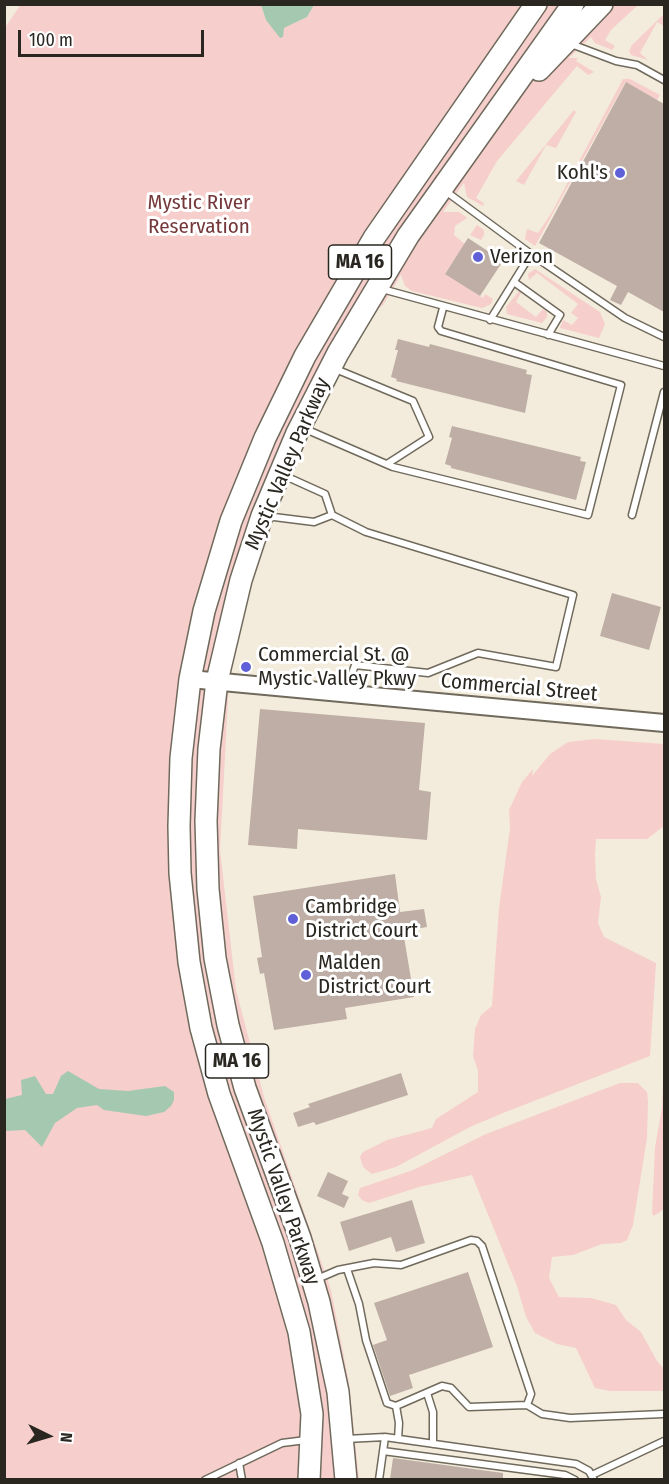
<!DOCTYPE html>
<html>
<head>
<meta charset="utf-8">
<style>
  body { margin:0 }
  #map { position:relative; width:669px; height:1484px; overflow:hidden; background:#f3ecdc; font-family:"Fira Sans Condensed",sans-serif }
  canvas { display:block }
  .frame { position:absolute; inset:0; border:6px solid #2a2721; pointer-events:none }
  .north { position:absolute; left:18px; top:1406px; width:60px; height:60px; -webkit-text-stroke:4px #fff; paint-order:stroke; rotate:95deg; font-size:16px; font-weight:700; line-height:24px; text-align:center; color:#2a2721 }
  .north::after { content:''; display:block; margin:auto; width:21px; height:27px; background:#2a2721; clip-path:polygon(50% 0,100% 100%,50% 72%,0 100%) }
  .scale { position:absolute; left:18px; top:30px; width:186px; height:27px; box-sizing:border-box; border:3px solid #2a2721; border-top:0; padding-left:8px; font-size:18px; line-height:21px; white-space:nowrap; color:#2a2721; -webkit-text-stroke:4px #fff; paint-order:stroke }
</style>
</head>
<body>
<div id="map">
<canvas width="669" height="1484"></canvas>
<div class="frame"></div>
<div class="north">N</div>
<div class="scale">100 m</div>
</div>
<script>
const context = document.querySelector('canvas').getContext('2d');
context.lineJoin = 'round';
function fill(path, color) { context.fillStyle = color; context.fill(path, 'evenodd'); }
const poly = rows => new Path2D(rows.map(r => 'M' + r).join(''));
function strokePath(path, color, width, dash) { context.strokeStyle = color; context.lineWidth = width; context.lineCap = dash ? 'butt' : 'round'; context.setLineDash(dash || []); context.stroke(path); }
function write(font, color, halo, rows, align = 'center') {
  context.font = font + ' "Fira Sans Condensed",sans-serif'; context.lineWidth = 6; context.setLineDash([]); context.textBaseline = 'middle'; context.strokeStyle = halo; context.fillStyle = color; for (const [text, x, y, turn = 0] of rows) {
    context.save(); context.translate(x, y); context.rotate((+turn || 0) * Math.PI / 180); context.textAlign = isNaN(turn) ? turn : align; if (halo) context.strokeText(text, 0, 0); context.fillText(text, 0, 0); context.restore();
  }
}
fill(poly([
  [21,4,261,5,266,20,284,28,307,17,314,5,638,5,611,30,605,40,615,46,612,50,595,43,591,37,569,58,578,58,576,61,594,72,588,75,577,66,497,161,476,198,484,203,483,206,467,197,464,183,443,212,459,212,484,230,484,235,481,240,470,235,477,225,467,218,455,226,454,235,465,244,445,273,483,298,485,294,493,299,491,304,482,308,412,291,405,286,401,275,383,305,364,320,313,416,257,553,230,662,220,850,236,990,264,1097,331,1290,349,1383,359,1479,5,1479,4,29],
  [664,14,664,26,657,22,640,53,648,60,631,55,629,51,632,45],
  [623,79,630,79,660,95,657,100,625,83,535,246,525,239,527,229,538,233,552,212],
  [574,110,576,112,556,148,546,145,524,185,516,181],
  [535,269,600,312,605,324,599,338,560,328,563,320,572,325,578,318,571,313,578,304,537,273,529,280,528,274],
  [519,291,521,293,516,302,536,317,543,309,547,312,547,317,542,323,507,314,506,307],
  [595,739,664,744,664,826,647,839,596,839,595,855,596,879,601,897,598,923,604,937,656,963,650,1056,503,1113,470,1127,396,1167,372,1174,363,1167,360,1157,363,1152,387,1140,432,1128,436,1119,478,1092,478,1071,473,1056,475,1029,481,1015,492,1006,499,908,510,828,509,810,522,782,533,769,532,776,550,754,568,742],
  [664,1056,664,1209,654,1216,652,1213,655,1147,662,1108],
  [620,1083,638,1083,647,1092,648,1101,647,1138,633,1225,627,1240,621,1243,602,1244,573,1255,552,1257,549,1278,559,1297,591,1298,616,1305,626,1320,641,1332,657,1361,664,1369,664,1391,610,1391,595,1388,576,1348,557,1344,535,1333,526,1317,517,1286,472,1175,419,1187,369,1203,362,1200,358,1195,360,1188,413,1170,486,1134]
]), '#f6cecc');
fill(poly([
  [261,5,261,4,314,5,307,17,284,28,283,37,280,38,266,20],
  [68,1071,99,1089,128,1091,165,1086,174,1092,174,1100,171,1106,164,1112,146,1116,104,1110,97,1105,77,1108,55,1123,42,1147,25,1130,5,1131,5,1099,22,1095,21,1080,35,1076,46,1094,53,1094,61,1076]
]), '#a4c9b0');
fill(poly([
  [626,82,664,104,664,312,628,292,621,305,610,300,617,286,539,243],
  [468,238,503,261,480,296,445,274],
  [398,339,429,347,430,344,527,370,526,374,532,375,525,413,396,381,397,379,391,377,398,350,395,350],
  [452,426,581,457,580,461,586,462,576,500,451,468,451,466,445,464,452,438,449,437],
  [612,593,661,607,649,650,600,636],
  [260,709,425,723,419,790,431,792,427,840,298,829,297,849,248,845],
  [395,874,400,912,424,909,427,927,403,931,414,997,345,1008,347,1019,274,1030,264,973,260,974,257,958,262,957,253,896],
  [401,1073,408,1095,316,1125,314,1122,298,1127,293,1113,310,1107,308,1104],
  [328,1172,348,1181,342,1194,349,1197,344,1208,317,1196],
  [412,1200,425,1243,396,1252,391,1237,349,1251,340,1222],
  [468,1272,493,1347,409,1375,413,1388,390,1396,373,1345,387,1340,374,1303],
  [393,1458,503,1473,503,1479,390,1479]
]), '#beaea5');
const lane = poly([
  [571,44,616,61,637,65,664,80],
  [444,190,531,254,625,318,664,337],
  [514,282,560,315,548,335],
  [382,289,664,366],
  [490,320,531,254],
  [333,368,413,401,429,437,387,464],
  [303,428,393,467,588,515,621,385,441,331,438,327,443,308],
  [332,515,366,532,573,595,556,667,478,653,428,673,355,665,345,693],
  [632,515,664,392],
  [266,516,314,522,332,515,325,494,283,475],
  [317,1279,338,1270,374,1263,401,1265,471,1240,477,1241,482,1246,531,1394,527,1405,469,1407,451,1388,442,1386,396,1406,387,1403,366,1340,359,1304,347,1269],
  [427,1393,433,1412,433,1444],
  [527,1405,542,1414,570,1418,663,1414],
  [396,1406,399,1423,398,1439],
  [346,1439,385,1437,576,1464,589,1471,594,1480],
  [383,1451,565,1475,575,1480],
  [239,1463,242,1480],
  [592,1475,664,1441],
  [205,1480,282,1443,306,1440],
  [379,1480,385,1437]
]);
const secondary = poly([
  [190,679,664,723]
]);
const highway = poly([
  [539,70,602,4],
  [309,1480,312,1414,299,1332,273,1243,219,1094,201,1028,189,962,180,873,179,826,181,758,190,679,204,611,231,521,265,438,305,356,374,238,536,4],
  [346,1480,338,1392,319,1302,300,1238,245,1088,228,1025,215,958,208,889,206,821,209,749,217,681,241,580,262,516,297,433,338,353,408,236,573,4]
]);
strokePath(lane, '#706a5c', 9);
strokePath(secondary, '#706a5c', 20);
strokePath(highway, '#706a5c', 24);
strokePath(lane, '#fff', 6);
strokePath(secondary, '#fff', 16);
strokePath(highway, '#fff', 21);
for (const [x, y, r, color] of [
  [620,173,6,"#5f5fd7"],
  [478,257,6,"#5f5fd7"],
  [246,667,6,"#5f5fd7"],
  [293,919,6,"#5f5fd7"],
  [306,975,6,"#5f5fd7"]
]) { const dot = new Path2D(); dot.arc(x, y, r, 0, 2 * Math.PI); context.fillStyle = color; context.fill(dot); strokePath(dot, '#fff', 2); }
for (const [x, y, w] of [
  [360,262,63],
  [237,1061,63]
]) { const box = new Path2D(); box.roundRect(x - w / 2, y - 17, w, 34, 4.5); context.fillStyle = '#fff'; context.fill(box); strokePath(box, '#2a2721', 1.5); }
write('bold 20px', '#2a2721', null, [
  ["MA 16",360,262],
  ["MA 16",237,1061]
]);
write('21px', '#2a2721', '#fff', [
  ["Kohl's",608,173,"right"],
  ["Verizon",490,257],
  ["Commercial St. @",258,655],
  ["Mystic Valley Pkwy",258,679],
  ["Cambridge",305,907],
  ["District Court",305,931],
  ["Malden",318,963],
  ["District Court",318,987]
], 'left');
write('21px', '#74383a', '#fff', [
  ["Mystic River",199,203],
  ["Reservation",199,227]
]);
write('21px', '#2a2721', '#fff', [
  ["Mystic Valley Parkway",288,464,-67],
  ["Commercial Street",519,688,5],
  ["Mystic Valley Parkway",283,1197,71]
]);
</script>
</body>
</html>
